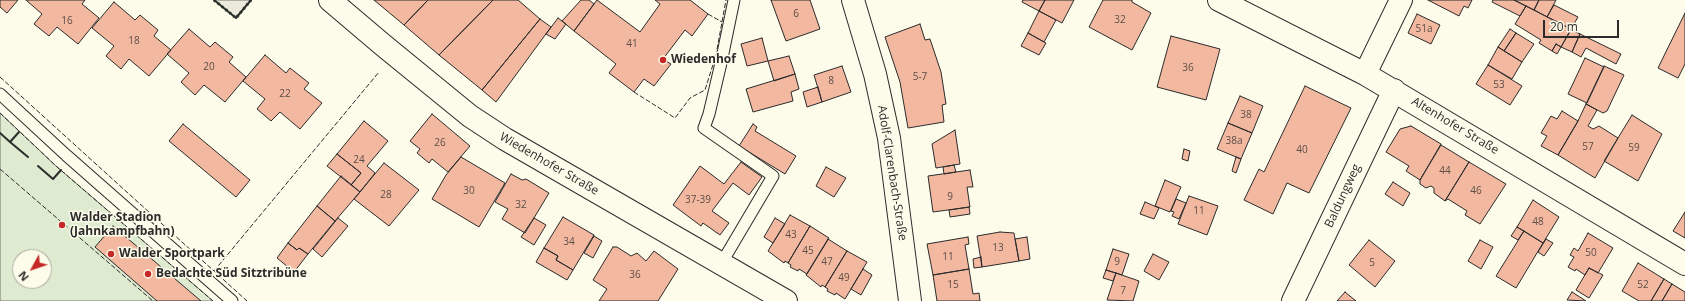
<!DOCTYPE html>
<html>
<head>
<meta charset="utf-8">
<style>
  body { margin:0 }
  #map { position:relative; width:1685px; height:301px; overflow:hidden; background:#fdfbea; font-family:"Open Sans",sans-serif }
  canvas { display:block }
  .north { position:absolute; left:12px; top:249px; width:40px; height:40px; box-sizing:border-box; background:#fdfbea; border:1px solid #a9a89e; border-radius:50%; rotate:230deg; font-size:11px; font-weight:700; line-height:16px; text-align:center; color:#2b2b2b }
  .north::after { content:''; display:block; margin:auto; width:14px; height:18px; background:#c62828; clip-path:polygon(50% 0,100% 100%,50% 72%,0 100%) }
  .scale { position:absolute; left:1543px; top:20px; width:76px; height:18px; box-sizing:border-box; border:2px solid #2b2b2b; border-top:0; padding-left:5px; font-size:12px; line-height:14px; white-space:nowrap; color:#2b2b2b; -webkit-text-stroke:3px #fdfbea; paint-order:stroke }
</style>
</head>
<body>
<div id="map">
<canvas width="1685" height="301"></canvas>
<div class="north">N</div>
<div class="scale">20 m</div>
</div>
<script>
const context = document.querySelector('canvas').getContext('2d');
context.lineJoin = 'round';
function fill(path, color) { context.fillStyle = color; context.fill(path, 'evenodd'); }
const poly = rows => new Path2D(rows.map(r => 'M' + r).join(''));
function strokePath(path, color, width, dash) { context.strokeStyle = color; context.lineWidth = width; context.lineCap = dash ? 'butt' : 'round'; context.setLineDash(dash || []); context.stroke(path); }
function write(font, color, halo, rows, align = 'center') {
  context.font = font + ' "Open Sans",sans-serif'; context.lineWidth = 3; context.setLineDash([]); context.textBaseline = 'middle'; context.strokeStyle = halo; context.fillStyle = color; for (const [text, x, y, turn = 0] of rows) {
    context.save(); context.translate(x, y); context.rotate((+turn || 0) * Math.PI / 180); context.textAlign = isNaN(turn) ? turn : align; if (halo) context.strokeText(text, 0, 0); context.fillText(text, 0, 0); context.restore();
  }
}
const green = poly([
  [0,113,56,166,213,301,0,301,0,113],
  [20,257,44,257,44,281,20,281,20,257]
]);
fill(green, '#deebd1');
strokePath(green, '#74746e', 1);
const parking = poly([
  [214,0,251,0,236,18,214,0]
]);
fill(parking, '#eceadb');
strokePath(parking, '#74746e', 1);
const building = poly([
  [0,0,18,0,7,13,0,7,0,0],
  [26,0,85,0,82,4,99,18,78,44,57,27,49,36,34,24,42,14,26,0],
  [374,0,428,0,404,25,374,0],
  [428,0,493,0,439,55,404,25,428,0],
  [493,0,518,0,540,19,482,90,439,55,493,0],
  [581,0,589,0,594,4,574,31,562,21,581,0],
  [597,0,640,32,660,4,655,0,690,0,708,14,692,36,685,30,663,59,671,64,654,86,644,79,634,92,609,73,616,64,574,31,597,0],
  [771,0,810,0,820,29,786,41,771,0],
  [1023,0,1045,0,1039,11,1022,2,1023,0],
  [1045,0,1074,0,1062,23,1039,11,1045,0],
  [1103,0,1132,0,1132,2,1151,13,1132,50,1089,27,1103,0],
  [1428,0,1472,0,1468,8,1464,6,1459,16,1428,0],
  [1493,0,1514,0,1526,6,1520,16,1492,2,1493,0],
  [1514,0,1539,0,1534,10,1514,0],
  [1539,0,1556,0,1547,17,1534,10,1539,0],
  [114,2,135,20,140,15,158,30,154,36,171,50,149,76,129,59,121,69,106,56,114,46,92,28,114,2],
  [1554,5,1578,17,1571,29,1547,17,1554,5],
  [1526,6,1571,29,1561,47,1556,44,1552,51,1539,43,1541,40,1515,24,1526,6],
  [1039,11,1056,20,1044,42,1028,33,1039,11],
  [1685,13,1685,64,1678,78,1658,68,1685,13],
  [1417,14,1440,25,1431,44,1408,33,1417,14],
  [558,18,566,24,555,39,546,34,558,18],
  [540,19,551,27,496,102,482,90,540,19],
  [920,24,925,40,930,39,941,72,946,104,942,105,944,122,908,128,900,82,885,37,920,24],
  [189,29,210,47,215,42,233,57,229,62,246,77,225,102,204,85,195,95,181,82,189,73,167,54,189,29],
  [1510,29,1516,33,1504,51,1498,47,1510,29],
  [1571,30,1580,34,1572,52,1561,47,1571,30],
  [1028,33,1046,43,1039,55,1021,46,1028,33],
  [1516,33,1534,44,1522,62,1504,51,1516,33],
  [1580,34,1621,54,1616,64,1586,48,1581,57,1572,52,1580,34],
  [1171,36,1220,49,1206,100,1157,87,1171,36],
  [762,38,768,61,747,66,741,44,762,38],
  [1556,44,1561,47,1557,54,1552,51,1556,44],
  [1498,47,1522,62,1512,79,1488,65,1498,47],
  [265,55,286,73,290,68,309,83,304,89,322,103,300,129,280,112,271,121,257,109,265,99,243,81,265,55],
  [789,56,795,74,774,81,768,61,789,56],
  [1585,58,1604,67,1587,103,1568,94,1585,58],
  [1488,65,1522,86,1510,105,1476,84,1488,65],
  [842,66,851,92,822,102,814,75,842,66],
  [1604,66,1624,75,1607,111,1603,113,1586,104,1604,66],
  [795,74,799,89,791,92,793,101,753,112,746,89,795,74],
  [1305,86,1351,108,1309,193,1287,183,1273,214,1244,200,1259,169,1264,172,1305,86],
  [818,87,822,102,807,107,803,92,818,87],
  [1240,96,1263,106,1252,133,1228,123,1240,96],
  [1586,104,1597,110,1588,126,1593,129,1599,126,1618,138,1595,178,1558,155,1578,121,1586,104],
  [1562,111,1578,121,1558,155,1541,146,1547,136,1541,133,1551,116,1557,119,1562,111],
  [432,114,470,146,448,172,432,159,429,163,417,153,420,149,410,141,432,114],
  [1632,115,1662,134,1638,181,1604,161,1632,115],
  [364,121,388,141,367,166,375,173,360,192,351,185,361,173,337,154,364,121],
  [1228,123,1252,133,1241,159,1217,149,1228,123],
  [183,124,250,180,236,197,169,141,183,124],
  [753,124,757,127,755,131,796,156,785,174,739,146,753,124],
  [1411,126,1441,144,1420,180,1406,171,1409,166,1386,152,1400,129,1411,126],
  [955,130,960,164,936,168,932,144,955,130],
  [1441,145,1469,162,1445,201,1434,193,1434,188,1431,186,1426,188,1420,184,1420,180,1441,145],
  [1184,149,1190,151,1188,161,1182,159,1184,149],
  [337,154,361,173,351,185,327,166,337,154],
  [461,157,505,183,479,227,432,199,446,175,461,157],
  [1236,157,1241,159,1236,173,1232,171,1236,157],
  [741,162,762,177,749,195,733,183,712,211,729,223,720,235,703,223,701,226,673,205,700,166,724,184,741,162],
  [1469,162,1506,184,1480,224,1465,215,1467,211,1448,199,1445,201,1469,162],
  [384,163,419,190,389,226,354,199,384,163],
  [954,165,956,172,944,174,943,167,954,165],
  [826,167,846,178,834,197,816,186,826,167],
  [970,170,973,187,967,187,970,207,933,212,928,176,970,170],
  [511,174,522,180,526,179,549,193,525,233,502,219,508,209,495,202,511,174],
  [341,176,360,192,335,221,317,206,341,176],
  [1165,180,1181,187,1170,212,1155,206,1165,180],
  [1393,182,1410,193,1403,206,1385,194,1393,182],
  [1189,196,1218,206,1207,235,1178,224,1189,196],
  [1176,199,1186,203,1179,219,1172,216,1174,212,1171,211,1176,199],
  [1533,200,1559,217,1543,243,1517,227,1533,200],
  [1145,202,1159,208,1154,219,1140,214,1145,202],
  [317,206,335,221,308,254,299,248,297,250,288,243,317,206],
  [969,207,970,214,950,217,949,210,969,207],
  [1685,212,1685,238,1673,231,1685,212],
  [790,215,810,226,788,263,785,261,784,263,768,251,790,215],
  [563,217,594,235,573,270,556,260,558,256,544,248,563,217],
  [338,218,348,226,322,257,313,249,338,218],
  [534,218,546,225,534,245,521,237,534,218],
  [775,218,785,224,773,243,764,237,775,218],
  [113,226,201,301,157,301,95,247,113,226],
  [810,226,829,238,807,274,799,269,798,271,790,267,791,265,788,263,810,226],
  [1517,227,1524,231,1518,240,1511,236,1517,227],
  [1524,231,1543,243,1516,288,1496,276,1524,231],
  [1000,232,1014,233,1019,261,982,267,977,236,1000,232],
  [1588,233,1613,248,1598,273,1589,268,1585,275,1576,269,1575,271,1568,267,1574,257,1570,255,1574,248,1578,251,1588,233],
  [594,236,602,241,593,258,584,253,594,236],
  [968,237,969,244,965,245,969,269,933,275,927,244,968,237],
  [1027,237,1030,259,1019,261,1015,239,1027,237],
  [828,239,847,251,825,287,822,285,821,287,806,275,828,239],
  [1546,239,1553,243,1544,256,1538,252,1546,239],
  [1369,240,1395,261,1375,287,1349,265,1369,240],
  [1480,240,1493,247,1481,269,1468,261,1480,240],
  [288,243,297,250,299,248,308,254,294,272,277,258,288,243],
  [613,247,617,247,631,256,637,253,646,261,654,251,678,269,658,301,599,301,607,289,593,280,613,247],
  [544,248,558,256,556,260,573,270,567,280,536,262,544,248],
  [1113,249,1129,254,1122,275,1106,270,1113,249],
  [847,251,867,262,845,299,836,293,835,295,827,291,828,289,825,287,847,251],
  [1153,254,1169,262,1159,280,1144,271,1153,254],
  [981,257,982,267,974,268,973,259,981,257],
  [1638,263,1664,279,1651,301,1639,301,1622,291,1638,263],
  [1589,268,1603,275,1589,298,1576,290,1589,268],
  [863,269,872,275,861,295,851,289,863,269],
  [969,269,973,294,979,293,980,301,937,301,933,275,969,269],
  [1106,270,1116,273,1113,281,1103,278,1106,270],
  [1116,273,1139,281,1133,301,1107,300,1116,273],
  [1664,279,1672,284,1662,301,1651,301,1664,279],
  [1672,284,1685,292,1685,301,1662,301,1672,284],
  [1345,292,1356,301,1337,301,1345,292],
  [1572,292,1586,301,1567,300,1572,292]
]);
fill(building, '#f2b8a0');
strokePath(building, '#2b2b2b', 1);
const service = poly([
  [0,94,66,155,232,301],
  [721,264,773,176,704,128,709,114,721,63,734,0]
]);
const minor = poly([
  [330,0,383,45,470,116,505,139,786,301],
  [853,0,875,74,889,138,910,301],
  [1219,0,1365,74,1685,264],
  [1365,74,1401,0],
  [1293,301,1394,90]
]);
strokePath(service, '#2b2b2b', 13);
strokePath(minor, '#2b2b2b', 24);
strokePath(service, '#fdfbea', 11);
strokePath(minor, '#fdfbea', 22);
strokePath(poly([
  [214,0,236,18,251,0]
]), '#34623c', 3, [2, 3]);
strokePath(poly([
  [708,14,722,22],
  [0,77,247,301],
  [634,92,675,118,690,98,705,90,716,55,726,0],
  [0,113,56,166,213,301],
  [0,169,153,301],
  [214,271,379,72]
]), '#2b2b2b', 1, [5, 2]);
strokePath(poly([
  [214,0,236,18,251,0],
  [19,132,10,142,28,157],
  [0,133,10,142],
  [38,166,53,179,61,170]
]), '#2b2b2b', 2);
for (const [x, y, r, color] of [
  [663,60,4,"#c62828"],
  [62,225,4,"#c62828"],
  [111,254,4,"#c62828"],
  [148,274,4,"#c62828"]
]) { const dot = new Path2D(); dot.arc(x, y, r, 0, 2 * Math.PI); context.fillStyle = color; context.fill(dot); strokePath(dot, '#fdfbea', 1.5); }
write('10px', '#5d4e48', null, [
  ["6",796,14],
  ["32",1120,20],
  ["16",67,21],
  ["51a",1424,29],
  ["18",134,41],
  ["41",632,44],
  ["20",209,67],
  ["36",1188,68],
  ["5-7",920,77],
  ["8",831,81],
  ["53",1499,85],
  ["22",285,94],
  ["38",1246,115],
  ["38a",1234,141],
  ["26",440,143],
  ["57",1588,147],
  ["59",1634,148],
  ["40",1302,150],
  ["24",359,160],
  ["44",1445,171],
  ["30",469,191],
  ["46",1476,191],
  ["28",386,195],
  ["9",950,197],
  ["37-39",698,200],
  ["32",521,205],
  ["11",1199,211],
  ["48",1538,222],
  ["43",791,235],
  ["34",569,242],
  ["13",998,248],
  ["45",808,251],
  ["50",1591,253],
  ["11",948,257],
  ["47",827,262],
  ["9",1117,262],
  ["5",1372,263],
  ["36",635,275],
  ["49",844,278],
  ["15",953,285],
  ["52",1643,285],
  ["7",1123,291]
]);
write('bold 12px', '#2b2b2b', '#fdfbea', [
  ["Wiedenhof",671,60],
  ["Walder Stadion",70,218],
  ["(Jahnkampfbahn)",70,232],
  ["Walder Sportpark",119,254],
  ["Bedachte Süd Sitztribüne",156,274]
], 'left');
write('12px', '#2b2b2b', '#fdfbea', [
  ["Altenhofer Straße",1455,126,31],
  ["Wiedenhofer Straße",549,164,30],
  ["Adolf-Clarenbach-Straße",892,173,81],
  ["Baldungweg",1343,196,-65]
]);
</script>
</body>
</html>
